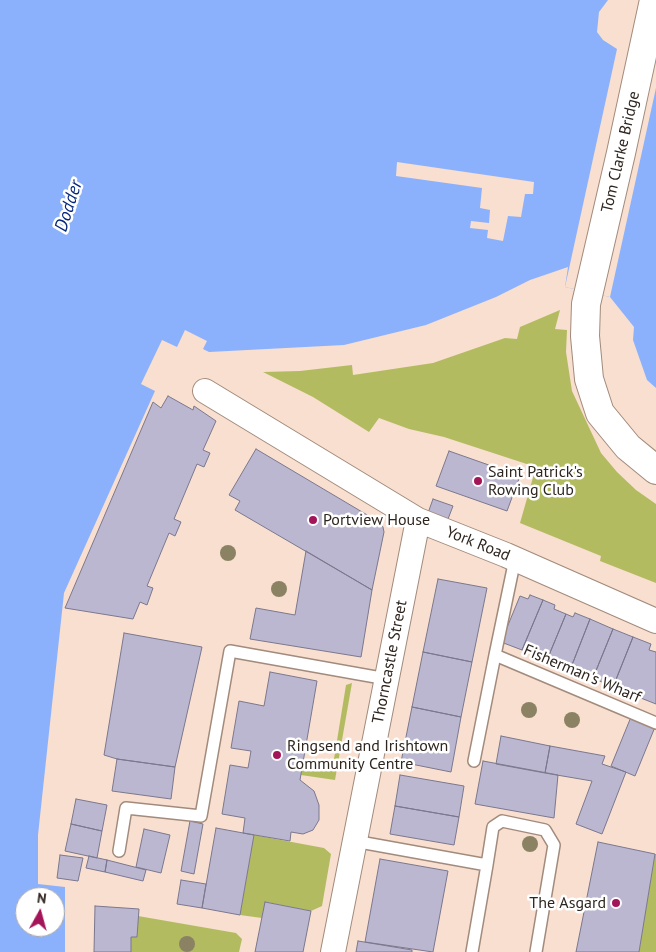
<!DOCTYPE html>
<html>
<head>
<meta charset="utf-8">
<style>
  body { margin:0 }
  #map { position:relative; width:656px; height:952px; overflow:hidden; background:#f8dfcf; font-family:"PT Sans",sans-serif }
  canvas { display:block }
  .north { position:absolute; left:15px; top:887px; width:50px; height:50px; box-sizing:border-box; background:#fff; border:1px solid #aba8a5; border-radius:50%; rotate:7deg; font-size:14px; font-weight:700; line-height:20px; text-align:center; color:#2e251f }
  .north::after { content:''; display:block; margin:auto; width:18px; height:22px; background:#a31459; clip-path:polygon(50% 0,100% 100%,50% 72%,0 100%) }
</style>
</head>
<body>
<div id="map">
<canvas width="656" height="952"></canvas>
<div class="north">N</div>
</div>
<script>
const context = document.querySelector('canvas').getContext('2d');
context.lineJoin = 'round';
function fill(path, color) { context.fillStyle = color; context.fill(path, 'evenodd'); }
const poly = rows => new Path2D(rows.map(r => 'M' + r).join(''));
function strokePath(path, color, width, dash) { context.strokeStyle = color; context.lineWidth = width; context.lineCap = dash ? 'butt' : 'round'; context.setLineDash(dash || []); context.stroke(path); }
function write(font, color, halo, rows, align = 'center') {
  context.font = font + ' "PT Sans",sans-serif'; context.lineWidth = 5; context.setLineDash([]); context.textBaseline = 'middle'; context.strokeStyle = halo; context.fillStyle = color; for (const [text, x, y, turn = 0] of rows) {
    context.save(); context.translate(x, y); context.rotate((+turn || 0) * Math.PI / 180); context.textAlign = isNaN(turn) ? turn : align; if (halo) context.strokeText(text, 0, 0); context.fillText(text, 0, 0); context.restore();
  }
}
fill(poly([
  [560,310,555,329,567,330,566,352,572,391,601,453,617,472,636,490,656,504,656,583,600,561,601,556,520,523,536,467,444,437,409,429,379,418,369,432,313,397,263,372,300,371,352,365,353,375,433,363,505,338,517,339,520,327],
  [352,683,335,780,301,775,304,759,334,759,346,685],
  [254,835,324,848,331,854,322,906,311,911,266,902,262,918,240,915],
  [655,854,656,854,656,952,639,952],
  [138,916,236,933,242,939,239,952,131,952,131,937,137,937]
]), '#b3bb60');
fill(poly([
  [0,0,656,0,656,388,647,380,633,340,634,327,610,297,565,287,568,267,530,280,496,297,426,325,344,345,209,352,203,349,207,341,185,330,177,347,162,340,141,384,155,391,64,593,38,835,38,884,65,887,65,952,0,952],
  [25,897,55,897,55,927,25,927]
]), '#8bb1fc');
fill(poly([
  [608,0,656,0,656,88,610,297,565,287,617,49,603,40,597,32,599,12],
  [397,162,534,182,533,194,525,194,521,217,508,216,503,241,487,238,488,230,470,228,471,221,489,223,490,210,480,208,482,188,396,176]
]), '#f8dfcf');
const building = poly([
  [168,396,193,410,194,406,216,421,203,450,210,453,204,467,197,464,174,519,181,522,175,536,169,533,147,586,153,588,147,605,140,602,133,619,65,608,153,402,161,408,168,396],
  [256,449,379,522,383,527,384,532,372,590,235,510,240,501,229,495,256,449],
  [449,451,520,476,507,511,436,486,449,451],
  [433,499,453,506,448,519,428,513,433,499],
  [306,551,372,590,361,657,250,639,256,608,295,615,306,551],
  [438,579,487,588,472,662,423,652,438,579],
  [530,595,543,600,522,650,501,642,520,596,528,599,530,595],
  [543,600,555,605,554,609,566,614,547,660,522,650,543,600],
  [575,613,590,619,570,670,547,660,566,614,573,617,575,613],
  [590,619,613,629,593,678,570,670,590,619],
  [613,629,633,637,613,687,593,678,613,629],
  [124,633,202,647,175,767,117,759,104,755,124,633],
  [633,637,651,644,649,650,656,652,656,704,613,687,633,637],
  [423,652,472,662,461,717,412,707,423,652],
  [270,672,317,681,300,780,314,791,319,805,319,820,313,830,303,834,291,832,290,841,243,833,245,818,222,814,230,765,248,768,251,751,231,748,239,701,264,706,270,672],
  [412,707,461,717,451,772,401,762,412,707],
  [631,717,655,727,635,776,611,766,631,717],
  [501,736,550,746,545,773,496,764,501,736],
  [550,746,605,756,602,764,626,772,602,834,576,824,592,781,545,773,550,746],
  [117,759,175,767,171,799,112,791,117,759],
  [483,761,558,775,554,818,475,804,483,761],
  [400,775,464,786,459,817,395,806,400,775],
  [76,799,107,805,102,831,71,824,76,799],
  [395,806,459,817,454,845,390,834,395,806],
  [190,821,203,824,194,874,181,871,190,821],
  [71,824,102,831,97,858,65,851,71,824],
  [216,828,254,835,240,915,202,908,216,828],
  [144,829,170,835,161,873,136,867,144,829],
  [598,842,655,854,639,952,576,952,598,842],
  [60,855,83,858,78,881,57,878,60,855],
  [89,856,107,860,105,872,86,868,89,856],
  [380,859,448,871,433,952,365,942,380,859],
  [107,860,146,870,143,881,105,872,107,860],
  [181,880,206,884,202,908,177,904,181,880],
  [265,902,311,911,303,952,255,952,265,902],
  [95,906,139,909,137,937,131,937,131,952,94,952,95,906],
  [358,941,412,950,412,952,356,952,358,941]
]);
fill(building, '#bbb7d0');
strokePath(building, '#7b778e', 1);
const lane = poly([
  [515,559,495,655,656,723],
  [474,761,495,655],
  [354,841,487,865,472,952],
  [119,851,126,808,201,816,230,651,387,679],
  [487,865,493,827,502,821,545,830,554,845,536,952]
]);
const street = poly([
  [205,391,418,520,506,555,656,621],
  [333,952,418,520]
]);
const secondary = poly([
  [654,0,621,153,586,304,585,336,589,379,600,413,628,447,656,470]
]);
strokePath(lane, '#a28b7c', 14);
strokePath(street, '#a28b7c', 26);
strokePath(secondary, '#a28b7c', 30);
strokePath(lane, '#fff', 11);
strokePath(street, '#fff', 24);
strokePath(secondary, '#fff', 28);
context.fillStyle = '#8b8264';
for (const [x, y] of [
  [228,553],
  [279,589],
  [529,710],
  [572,720],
  [530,844],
  [187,944]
]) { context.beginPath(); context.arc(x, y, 8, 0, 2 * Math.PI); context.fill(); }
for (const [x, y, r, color] of [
  [478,481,5,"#a31459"],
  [313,520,5,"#a31459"],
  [277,755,5,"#a31459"],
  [616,903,5,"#a31459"]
]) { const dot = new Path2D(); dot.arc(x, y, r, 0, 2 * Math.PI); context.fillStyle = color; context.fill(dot); strokePath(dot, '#fff', 2); }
write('16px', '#2e251f', '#fff', [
  ["Tom Clarke Bridge",621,152,-77],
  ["York Road",478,544,22],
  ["Thorncastle Street",390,662,-79],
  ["Fisherman's Wharf",582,674,23]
]);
write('16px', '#2e251f', '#fff', [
  ["Saint Patrick's",488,472],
  ["Rowing Club",488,490],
  ["Portview House",323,520],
  ["Ringsend and Irishtown",287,746],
  ["Community Centre",287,764],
  ["The Asgard",606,903,"right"]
], 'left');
write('italic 18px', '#06277b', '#fff', [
  ["Dodder",69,206,-72]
]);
</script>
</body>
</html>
